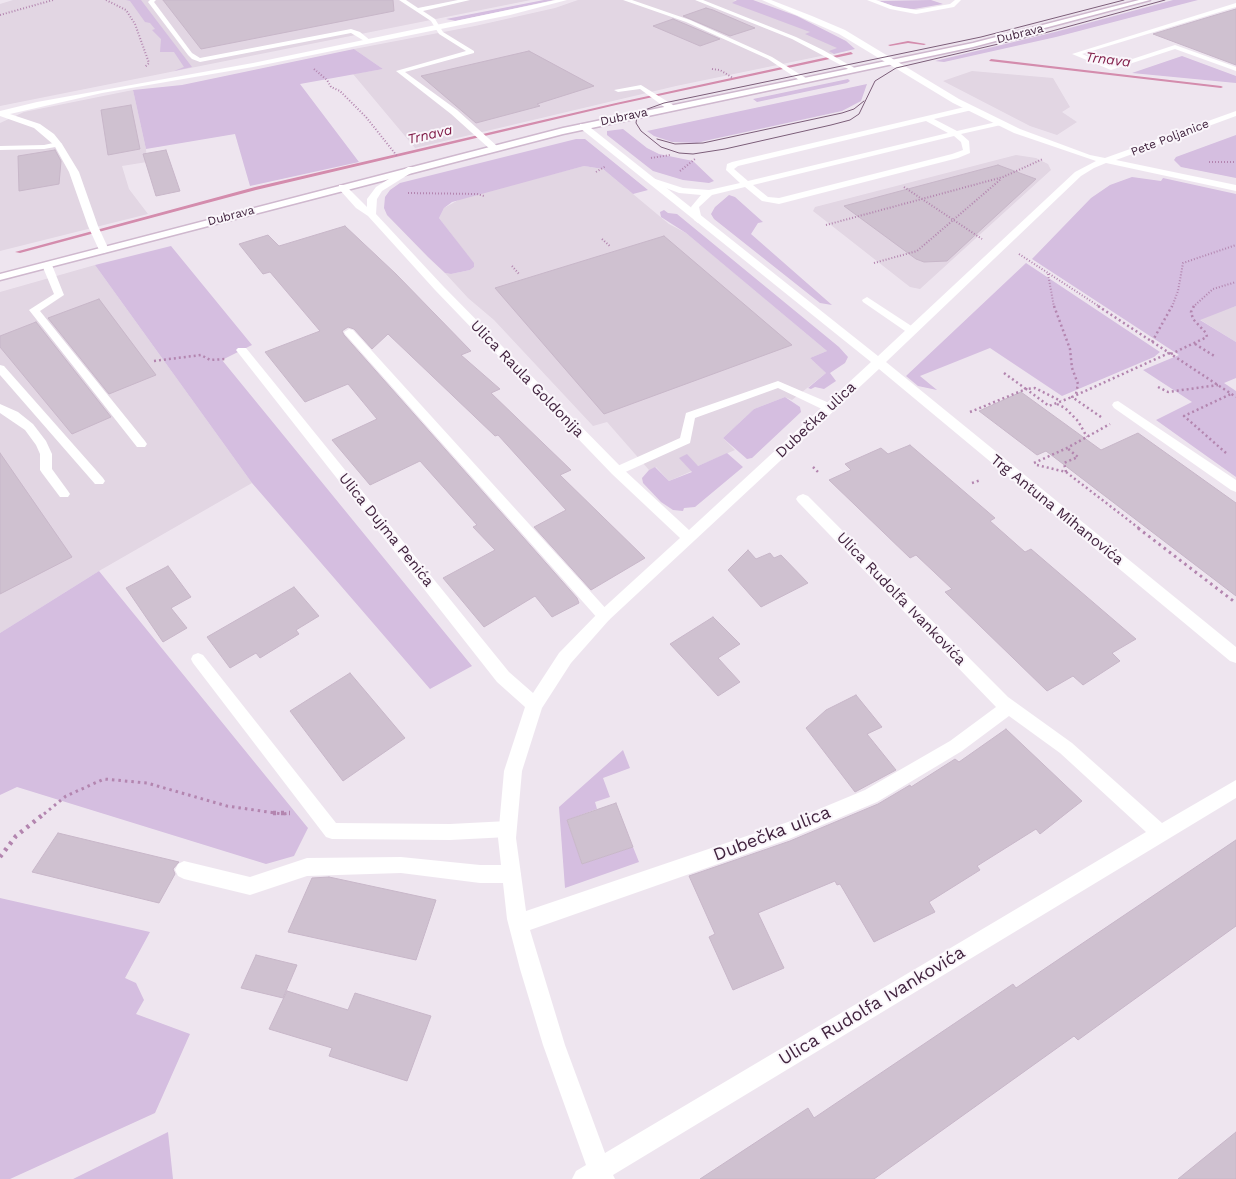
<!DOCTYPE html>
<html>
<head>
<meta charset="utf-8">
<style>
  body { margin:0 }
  canvas { display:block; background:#eee5ef }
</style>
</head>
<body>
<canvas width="1236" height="1179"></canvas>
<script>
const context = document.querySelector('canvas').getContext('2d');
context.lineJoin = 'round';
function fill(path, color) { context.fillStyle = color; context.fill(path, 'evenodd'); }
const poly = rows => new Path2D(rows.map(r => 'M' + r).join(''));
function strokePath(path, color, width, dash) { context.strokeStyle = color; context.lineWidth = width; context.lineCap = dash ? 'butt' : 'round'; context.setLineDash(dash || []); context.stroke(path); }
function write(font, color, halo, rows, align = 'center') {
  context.font = font + ' "Work Sans",sans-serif'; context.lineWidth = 4; context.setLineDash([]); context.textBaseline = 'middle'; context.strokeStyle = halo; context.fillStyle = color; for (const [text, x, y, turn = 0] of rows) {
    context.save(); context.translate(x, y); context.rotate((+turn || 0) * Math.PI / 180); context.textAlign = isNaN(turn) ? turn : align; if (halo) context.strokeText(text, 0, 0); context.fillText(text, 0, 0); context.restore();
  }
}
fill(poly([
  [13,0,531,0,0,106,0,4],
  [578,0,733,0,753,6,799,26,845,51,676,86,415,148,353,74,383,69,354,49,475,26,555,8],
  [972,71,1053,78,1070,107,1062,112,1077,122,1057,135,1030,126,943,81],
  [133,90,146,149,147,162,122,166,129,189,148,214,0,251,0,123,24,112],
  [1016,155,1036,158,1048,164,1051,170,920,289,910,287,813,211,815,207],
  [584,166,603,169,669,224,686,233,709,252,827,351,810,358,826,373,792,400,785,397,754,409,723,438,735,450,698,466,680,458,692,471,669,481,656,467,649,470,607,422,593,426,494,320,468,298,445,273,451,274,470,270,474,267,474,264,439,218,444,208,462,198],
  [95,265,252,483,99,571,0,633,0,292],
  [1236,306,1236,342,1199,319]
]), '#e2d6e3');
fill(poly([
  [126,0,141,0,192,67,174,71,184,67,174,52,160,52,161,39,152,30,155,29,150,23,145,22,130,1],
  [544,0,554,0,456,21,446,19],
  [737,0,753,0,797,16,846,41,855,49,834,54,829,51,837,48,805,34,810,32,732,3],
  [931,0,943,4,914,9,899,8,879,1],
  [1173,0,1198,0,1056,37,944,62,935,61,1055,32],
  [354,49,383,69,300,84,359,162,250,186,235,134,146,149,133,90,182,85],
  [1182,56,1236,76,1236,83,1132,73],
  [848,79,850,81,847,83,757,102,753,99],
  [867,84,861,101,842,111,709,140,697,143,672,142,654,136,647,131],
  [623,129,647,148,659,154,693,161,714,181,709,183,683,180,653,171,607,135,607,131],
  [1236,135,1236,178,1181,167,1174,160,1176,157],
  [576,139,585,139,648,190,633,194,603,169,584,166,452,202,444,208,439,218,474,263,474,267,470,270,451,274,445,273,428,257,387,215,384,208,385,197,390,190,400,183],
  [1132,177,1161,181,1163,178,1236,194,1236,306,1200,320,1236,342,1236,378,1224,383,1236,391,1236,477,1156,420,1192,402,1143,370,1179,355,1032,259,1091,198,1110,185],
  [729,195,735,197,763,222,758,223,751,234,832,305,820,303,714,219,711,214,715,207],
  [664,210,668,213,677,214,839,347,848,357,845,363,830,373,836,381,824,389,815,387,811,389,808,388,826,373,810,358,827,351,686,233,661,217,660,212],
  [171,246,252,345,222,360,472,666,430,689,252,483,95,265],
  [1026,263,1160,352,1154,357,1062,396,990,348,920,376,937,390,918,386,906,376],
  [785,397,800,407,801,412,752,458,747,459,723,438,754,409],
  [727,453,743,467,695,507,684,508,683,511,673,510,661,502,643,483,642,478,649,470,655,467,669,481,692,472,679,458,687,454,698,466],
  [99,571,308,828,294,856,266,864,17,787,0,795,0,633],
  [623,750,630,768,603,778,610,797,595,802,597,809,567,820,582,864,633,847,639,862,565,888,559,807],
  [0,898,150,932,125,978,136,983,144,1000,136,1014,190,1034,155,1113,10,1179,0,1179],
  [168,1132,173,1179,73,1179]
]), '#d5bee0');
fill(poly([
  [908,41,926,44,924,45,908,43,890,46,888,45,908,41],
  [851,52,853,54,616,105,256,190,20,253,15,252,255,187,616,103,851,52],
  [991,59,1221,86,1223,87,1221,88,989,61,991,59]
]), '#d48cad');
const building = poly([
  [163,0,393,0,394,11,201,49,163,0],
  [706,8,713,10,755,28,730,36,683,16,706,8],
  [1236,9,1236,65,1153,34,1209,17,1236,9],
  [673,19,685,24,720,39,700,46,653,26,673,19],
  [529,51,594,86,537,104,540,106,476,123,421,76,529,51],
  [131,105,140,149,108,155,101,110,131,105],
  [55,150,61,161,59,184,19,191,18,156,55,150],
  [166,150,180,191,156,196,143,154,166,150],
  [998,165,1036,179,947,261,924,262,916,259,844,206,998,165],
  [345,226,396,274,471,351,461,355,500,389,491,393,571,470,560,475,645,558,591,590,534,527,566,510,498,435,495,436,388,334,372,349,354,329,348,327,342,331,344,335,577,598,579,603,552,617,535,596,484,627,443,578,495,550,473,527,477,525,420,461,370,485,332,440,377,419,348,384,305,402,265,352,320,331,270,272,263,274,239,244,268,235,279,246,345,226],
  [664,236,792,345,604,414,495,288,664,236],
  [99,299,156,375,109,394,48,318,99,299],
  [36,322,111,417,72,434,0,347,0,336,36,322],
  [1021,392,1101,450,1138,433,1236,503,1236,596,1046,451,1037,455,979,411,1021,392],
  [910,445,995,518,990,521,1025,552,1031,549,1136,639,1112,653,1120,661,1083,685,1073,676,1047,691,945,592,952,589,916,555,910,558,829,480,851,470,845,464,881,448,888,454,910,445],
  [0,453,72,557,0,594,0,453],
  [748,550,756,559,770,553,774,558,781,555,808,583,761,607,728,570,748,550],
  [168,566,191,597,171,608,187,628,163,642,126,588,168,566],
  [294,587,319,616,296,630,299,634,260,658,256,653,230,668,207,637,294,587],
  [713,617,740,644,718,658,740,682,718,696,670,644,713,617],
  [350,673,405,738,343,781,290,711,350,673],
  [856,695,882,727,867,734,896,770,855,792,806,728,826,710,856,695],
  [1006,729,1082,801,1040,834,1036,829,977,866,980,870,929,902,935,912,874,942,840,884,837,885,835,881,758,913,784,968,733,990,709,937,715,934,689,876,790,841,878,804,910,785,911,787,955,759,959,762,1006,729],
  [616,803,633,847,582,864,567,820,616,803],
  [58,833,179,862,173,869,175,874,159,903,32,872,58,833],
  [1236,840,1236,926,1078,1040,1074,1036,874,1179,700,1179,808,1108,814,1118,1013,984,1016,988,1236,840],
  [329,877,436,900,416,960,288,932,312,878,329,877],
  [256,955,297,965,283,998,241,988,256,955],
  [287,991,348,1010,355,993,431,1016,407,1081,329,1056,332,1048,269,1029,287,991],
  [1236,1132,1236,1179,1178,1179,1236,1132]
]);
fill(building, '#cfc1d0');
strokePath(building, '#c8b7c9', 1);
const secondary = poly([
  [1139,0,1150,0,973,47,563,134,0,280,0,274,563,128,973,43,1139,0]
]);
strokePath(secondary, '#cfb8ce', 3);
strokePath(poly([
  [106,0,126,10,135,24,149,63,145,67],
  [0,15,53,0],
  [314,69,327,80,331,87,340,91,366,117,397,156],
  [712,69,720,70,733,78],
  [651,158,670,155],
  [1209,162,1236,162],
  [680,171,695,159],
  [596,172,606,166],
  [904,187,982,239],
  [408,193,477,194,484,196],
  [826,225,1003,177,1043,159],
  [602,239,611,247],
  [1019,254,1100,307],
  [874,263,917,251,1001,179],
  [512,266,519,274],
  [1048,274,1054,307],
  [1172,307,1178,291,1183,263,1236,245],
  [1193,307,1213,289,1236,282]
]), '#b385af', 2, [1, 2]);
strokePath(poly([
  [1054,306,1070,349,1072,368,1078,384,1076,394],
  [1098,306,1236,397],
  [1152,342,1172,306],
  [1195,344,1216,357],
  [1171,354,1207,337,1206,333,1193,319,1191,312,1194,306],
  [154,361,201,355,210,360,226,359],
  [1004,373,1026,389,1035,388,1061,401],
  [1158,387,1168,392,1218,385],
  [1057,404,1065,408,1078,421,1087,437],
  [970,412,1026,389,1049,406,1072,397],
  [1101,417,1072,397,1169,353],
  [1226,453,1184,416,1231,394],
  [1034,463,1067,448,1110,424],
  [1037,465,1066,472,1140,529],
  [813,467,818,472],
  [1066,472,1064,463,1078,457,1067,448],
  [972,483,981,480]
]), '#b385af', 2.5, [2, 3]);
strokePath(poly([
  [1138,528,1236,603],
  [44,814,66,796,104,779,147,783,227,806,282,814],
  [284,814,290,813]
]), '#b385af', 3, [2.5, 4]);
strokePath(poly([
  [273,813,290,813],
  [0,857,16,836,45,813]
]), '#b385af', 4.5, [3, 5]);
fill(poly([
  [150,0,156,0,154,2,192,53,200,58,351,29,360,32,371,41,366,42,351,33,200,62,192,59,188,55,148,2,150,0],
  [399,0,406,0,418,8,458,0,470,0,423,11,435,19,443,32,474,51,474,53,405,72,457,110,497,146,497,150,491,150,451,114,396,71,466,51,439,34,431,21,399,0],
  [623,0,632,0,690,20,772,57,809,80,802,82,768,59,686,22,623,0],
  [695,0,703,0,796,37,823,50,858,70,852,71,792,39,695,0],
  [867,0,876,0,893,6,916,10,950,4,955,0,961,0,954,7,916,14,890,9,867,0],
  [1236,3,1236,7,1082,54,1111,66,1175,45,1236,67,1236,71,1175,49,1111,70,1072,54,1236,3],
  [641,85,673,105,673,109,667,109,640,89,618,92,614,90,641,85],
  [969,106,973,108,972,110,934,119,957,131,1001,121,1001,125,961,134,969,141,970,153,958,158,779,204,762,201,745,187,712,195,699,207,702,220,698,223,694,220,691,207,701,195,679,193,645,180,649,177,683,188,709,190,740,183,726,170,727,164,732,162,969,106],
  [926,121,948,133,748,181,734,169,738,166,926,121],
  [954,136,961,142,963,150,952,154,779,198,768,197,753,185,954,136],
  [58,142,62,144,61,146,44,149,0,150,0,146,44,145,58,142],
  [47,262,52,265,64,295,40,311,145,441,147,444,145,447,137,447,29,310,54,294,42,265,47,262],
  [867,297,916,329,917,331,916,333,908,333,863,302,862,300,867,297],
  [349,329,353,330,609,612,611,616,609,620,604,622,599,620,345,334,344,332,349,329],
  [0,365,4,366,103,478,105,481,103,484,95,484,0,375,0,365],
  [778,381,834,405,836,408,834,411,826,411,778,388,695,418,690,443,621,474,613,474,611,471,613,468,680,438,686,413,778,381],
  [0,404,18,412,33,424,46,441,52,454,52,469,68,491,70,494,68,497,60,497,42,473,40,470,40,454,36,445,25,430,0,413,0,404],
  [198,653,203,655,336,823,450,824,508,821,514,823,516,829,514,835,508,837,450,840,332,839,326,837,193,663,191,659,193,655,198,653],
  [401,857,480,865,512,865,518,868,521,874,518,880,512,883,480,883,401,873,307,876,250,895,184,879,178,876,175,870,178,864,184,861,250,877,307,858,401,857]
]), '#fff');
fill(poly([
  [556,0,567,0,510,15,253,67,102,93,10,114,40,124,54,134,62,144,79,172,98,226,109,250,104,253,99,250,88,226,69,172,54,145,34,128,0,116,0,111,37,102,253,63,556,0],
  [762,0,771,0,812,16,845,30,959,99,1020,129,1090,155,1105,158,1236,111,1236,116,1116,160,1236,185,1236,191,1106,163,1094,168,1081,176,886,362,1236,647,1236,663,1230,661,879,369,609,620,571,663,542,708,522,771,516,838,526,911,788,822,865,790,950,741,996,707,798,502,796,499,798,496,803,494,808,496,1008,697,1072,743,1162,823,1236,780,1236,798,613,1175,615,1179,572,1179,576,1171,586,1165,543,1045,520,969,507,919,498,838,504,771,525,707,497,682,236,350,238,348,246,348,509,672,533,693,559,653,599,612,680,538,612,474,435,290,368,216,356,208,339,189,339,185,345,185,367,207,367,199,376,187,408,167,414,167,414,171,382,191,377,199,376,214,443,286,622,468,689,530,871,362,580,128,580,124,586,124,878,356,1075,172,1096,161,1014,133,953,103,839,34,762,0],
  [1009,716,1060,753,1146,832,605,1153,565,1045,530,930,789,839,877,802,962,751,1009,716],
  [1118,401,1236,480,1236,492,1231,490,1114,408,1112,405,1114,402,1118,401]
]), '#fff');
fill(secondary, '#fff');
strokePath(poly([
  [1124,0,981,37,664,103,642,111,637,116,636,123,641,131,661,147,679,153,693,154,725,149,831,125,850,120,859,114,875,81,896,68,1041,34,1165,0],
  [657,139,675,144,703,143,842,113,854,109,864,101]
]), '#7c5e79', 1);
write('12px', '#41233e', '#faf6fb', [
  ["Dubrava",1020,34,-14],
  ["Dubrava",624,117,-12],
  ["Pete Poljanice",1170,138,-21],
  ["Dubrava",231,216,-15]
]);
write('italic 14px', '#801b47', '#faf6fb', [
  ["Trnava",1108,60,7],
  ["Trnava",430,135,-13]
]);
write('15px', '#41233e', '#faf6fb', [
  ["Ulica Raula Goldonija",527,379,46],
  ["Dubečka ulica",816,420,-43],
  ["Trg Antuna Mihanovića",1057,510,39],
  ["Ulica Dujma Penića",386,530,51],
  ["Ulica Rudolfa Ivankovića",901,599,46]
]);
write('18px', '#41233e', '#faf6fb', [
  ["Dubečka ulica",772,834,-21],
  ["Ulica Rudolfa Ivankovića",872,1006,-31]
]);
</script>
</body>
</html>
